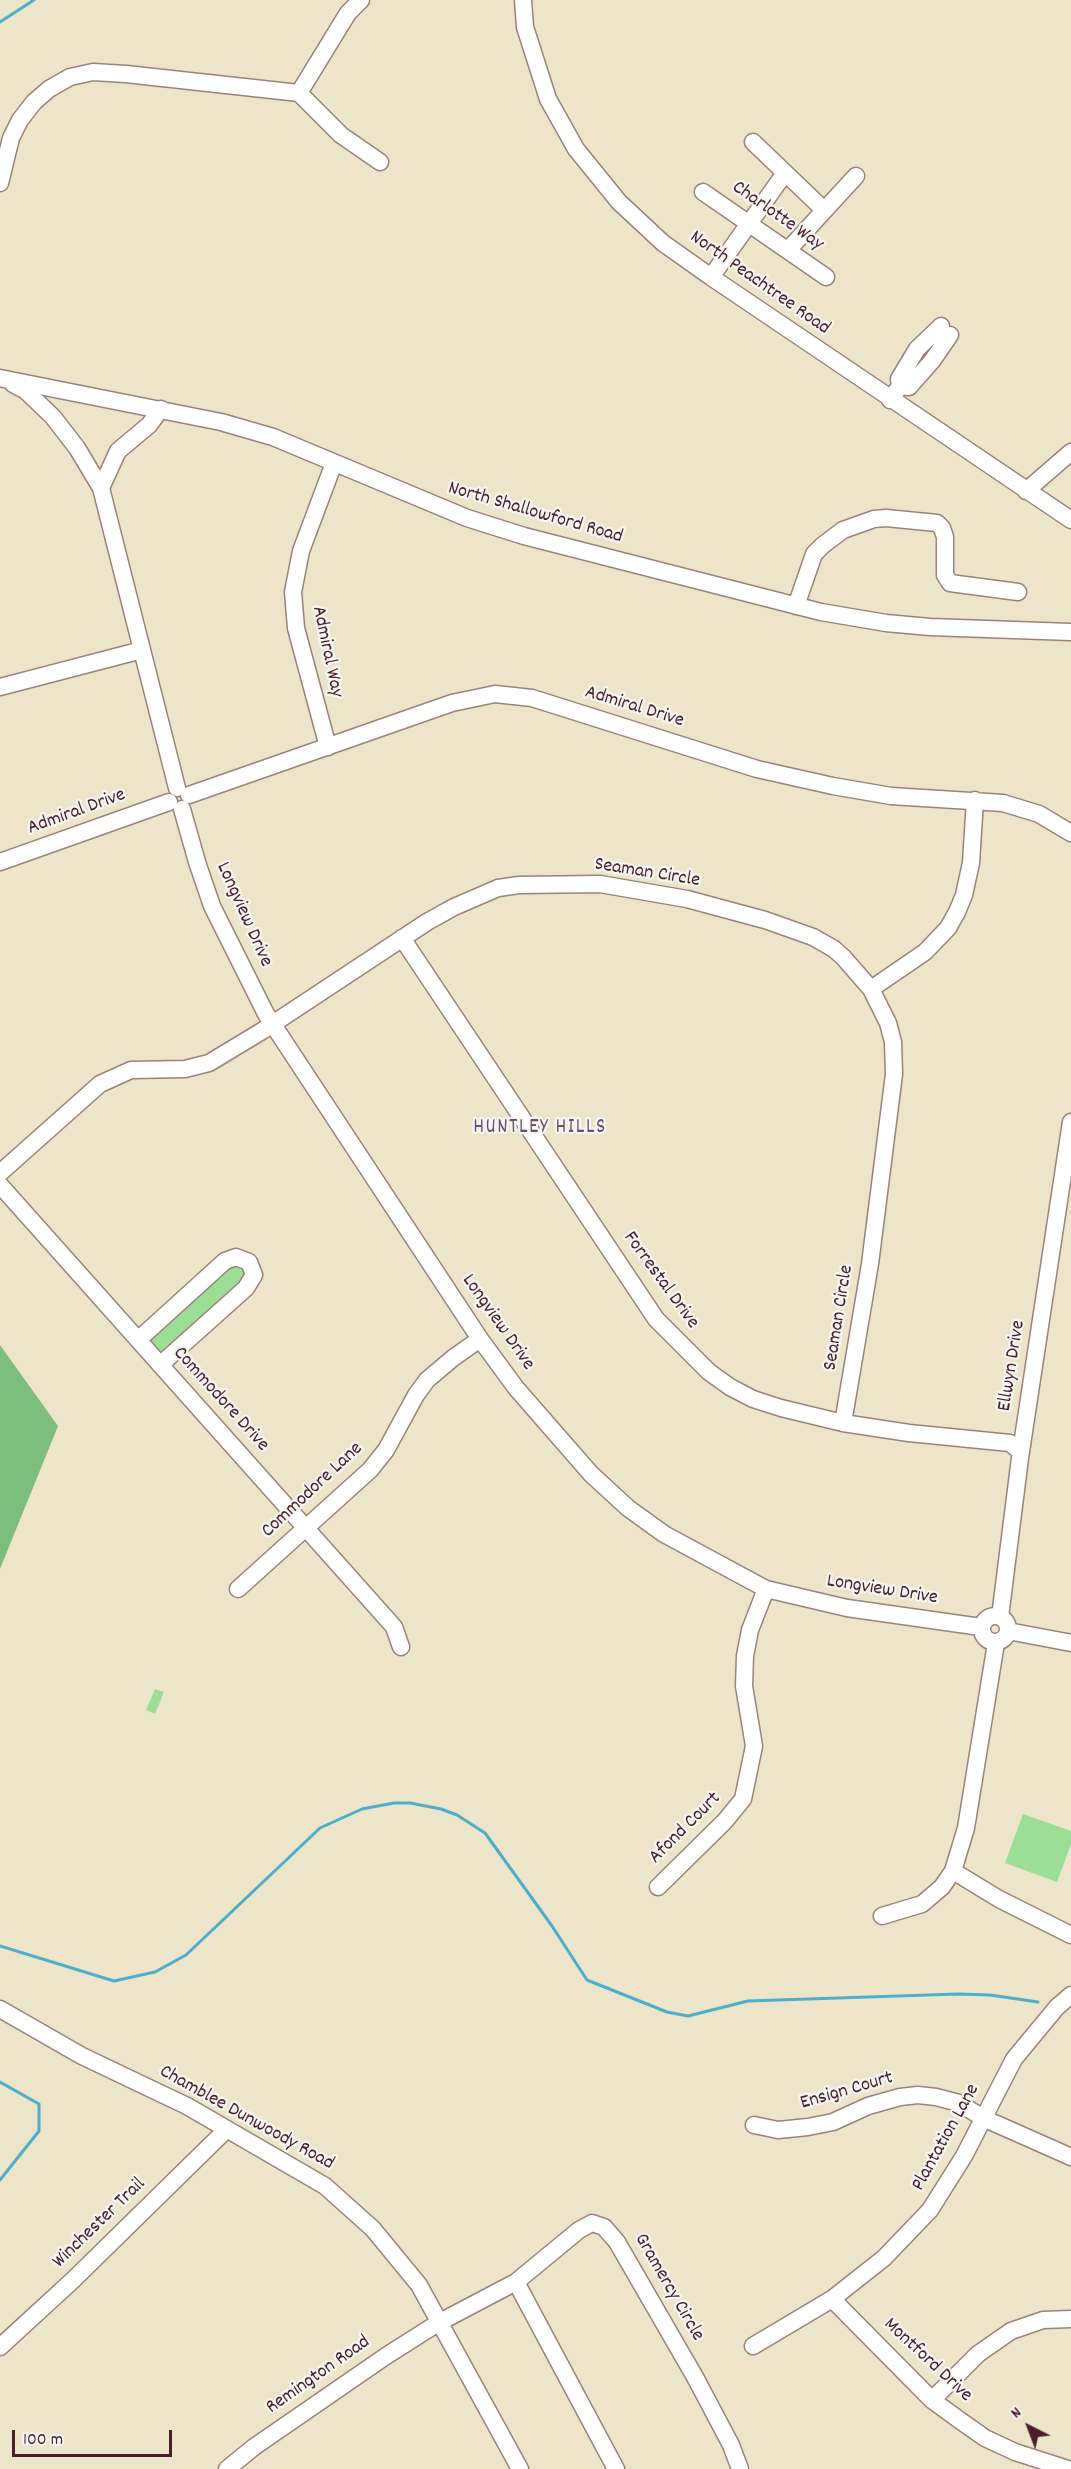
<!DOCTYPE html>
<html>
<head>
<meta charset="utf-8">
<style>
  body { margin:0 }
  #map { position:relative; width:1071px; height:2469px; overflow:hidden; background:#ede5ca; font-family:Dekko,sans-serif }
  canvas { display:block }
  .north { position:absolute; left:999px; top:2397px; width:60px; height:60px; -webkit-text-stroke:4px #f6f6f2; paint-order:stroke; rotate:318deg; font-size:16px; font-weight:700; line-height:24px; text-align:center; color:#4a1f2b }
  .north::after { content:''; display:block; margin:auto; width:21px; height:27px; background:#4a1f2b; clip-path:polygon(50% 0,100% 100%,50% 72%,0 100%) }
  .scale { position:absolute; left:12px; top:2430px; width:160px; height:27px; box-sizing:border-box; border:3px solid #4a1f2b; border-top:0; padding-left:8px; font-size:18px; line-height:21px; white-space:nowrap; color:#4a1f2b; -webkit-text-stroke:4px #f6f6f2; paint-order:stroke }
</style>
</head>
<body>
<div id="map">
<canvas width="1071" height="2469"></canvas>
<div class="north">N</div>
<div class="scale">100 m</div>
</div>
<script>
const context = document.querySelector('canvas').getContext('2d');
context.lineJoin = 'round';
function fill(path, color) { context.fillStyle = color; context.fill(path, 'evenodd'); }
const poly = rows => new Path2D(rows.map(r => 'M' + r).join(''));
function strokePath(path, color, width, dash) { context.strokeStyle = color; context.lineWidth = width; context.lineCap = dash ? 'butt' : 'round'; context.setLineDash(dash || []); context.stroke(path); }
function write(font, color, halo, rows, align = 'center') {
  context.font = font + ' Dekko,sans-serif'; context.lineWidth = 4.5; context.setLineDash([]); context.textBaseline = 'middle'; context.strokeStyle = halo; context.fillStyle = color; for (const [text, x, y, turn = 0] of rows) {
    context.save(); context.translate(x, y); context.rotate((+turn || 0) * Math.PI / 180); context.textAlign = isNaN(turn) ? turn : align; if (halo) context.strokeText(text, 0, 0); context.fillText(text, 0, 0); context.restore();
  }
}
fill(poly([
  [241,1264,247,1276,165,1352,157,1351,151,1343,152,1337,232,1265],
  [155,1689,164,1692,155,1714,146,1710],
  [1023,1814,1071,1831,1071,1844,1057,1882,1005,1863]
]), '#9cde95');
fill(poly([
  [0,1345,58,1426,0,1569]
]), '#7dbd7e');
strokePath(poly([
  [0,22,34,0],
  [0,1946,114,1981,155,1972,186,1955,320,1828,362,1809,394,1803,410,1803,441,1809,457,1815,485,1833,552,1926,587,1980,667,2012,688,2016,748,2001,958,1994,990,1995,1038,2002],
  [0,2082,39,2104,39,2131,0,2180]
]), '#4caecb', 3);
const minor = poly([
  [523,0,525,27,548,99,576,149,619,202,663,243,711,277,1071,520],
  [299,93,341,135,380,162],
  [753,142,824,210],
  [0,183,11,138,20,120,34,102,49,89,70,77,93,72,126,74,299,93,348,13,361,0],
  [703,192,826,277],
  [788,250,856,176],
  [711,277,785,173],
  [0,378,221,422,273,437,467,518,524,536,821,612,886,623,930,627,1071,632],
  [13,384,26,391,53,417,77,448,101,488,177,788],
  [900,386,909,387,932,361,950,335],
  [890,400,900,386,899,379,917,349,941,326],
  [101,488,118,451,149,425,161,409],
  [1026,491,1071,452],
  [796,606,814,554,823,545,843,530,874,519,886,518,937,523,942,528,945,537,945,575,950,583,1018,592],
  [0,687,142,650],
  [328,747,296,628,293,592,301,551,334,463],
  [189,795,452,703,495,694,532,698,757,769,833,786,891,796,1003,803,1039,814,1071,833],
  [182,809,197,862,212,906,266,1014,480,1339,516,1388,591,1474,628,1508,664,1534,766,1589,847,1608,981,1627],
  [0,862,169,802],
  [402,938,656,1319,709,1372,730,1387,753,1399,781,1408,843,1423,909,1433,1010,1443,1021,1452],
  [871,989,925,952,948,928,957,912,964,895,971,863,975,800],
  [0,1173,100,1084,131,1070,185,1069,209,1063,262,1031,427,922,454,907,498,888,519,885,600,884,687,899,765,920,813,937,834,949,843,957,871,989,888,1023,893,1042,894,1074,870,1264,843,1423],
  [0,1185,394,1627,401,1647],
  [138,1340,225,1261,236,1257,249,1262,254,1275,246,1288,160,1365],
  [238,1589,370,1470,386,1450,416,1395,427,1380,453,1358,480,1339],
  '982 1629a13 13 0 1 1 26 0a13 13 0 1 1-26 0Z',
  [1000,1617,1020,1458,1071,1122],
  [1008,1631,1071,1643],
  [953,1871,999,1899,1071,1935],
  [658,1887,725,1821,743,1799,754,1746,744,1686,745,1656,750,1630,766,1589],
  [882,1916,922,1904,942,1887,953,1871,966,1828,996,1643],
  [0,2009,82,2056,187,2106,325,2186,373,2229,419,2285,520,2469],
  [754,2125,778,2130,808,2127,833,2122,868,2106,900,2097,918,2095,936,2097,959,2103,983,2118,1071,2157],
  [832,2299,932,2400,958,2419,985,2438,1015,2452,1068,2469],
  [753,2346,832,2299,884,2258,930,2210,964,2156,1014,2059,1057,2007,1071,1995],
  [0,2347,73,2280,227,2129],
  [932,2400,978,2354,1011,2331,1043,2320,1071,2319],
  [227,2469,254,2447,386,2356,438,2323,516,2282],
  [616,2469,516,2282,579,2230,592,2223,604,2227,617,2242,695,2377,731,2445,740,2469]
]);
strokePath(minor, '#9c827a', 19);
strokePath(minor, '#fff', 16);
write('20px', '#4a1f2b', '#f6f6f2', [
  ["Charlotte Way",777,217,35],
  ["North Peachtree Road",759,284,35],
  ["North Shallowford Road",535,514,16],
  ["Admiral Way",326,652,78],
  ["Admiral Drive",634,708,17],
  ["Admiral Drive",77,813,-20],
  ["Seaman Circle",647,874,9],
  ["Longview Drive",243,915,66],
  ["Forrestal Drive",660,1281,54],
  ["Seaman Circle",840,1318,-81],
  ["Longview Drive",497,1323,55],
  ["Ellwyn Drive",1013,1366,-81],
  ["Commodore Drive",220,1400,48],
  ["Commodore Lane",313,1491,-43],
  ["Longview Drive",882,1591,9],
  ["Afond Court",686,1829,-45],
  ["Ensign Court",847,2092,-16],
  ["Chamblee Dunwoody Road",246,2119,29],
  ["Plantation Lane",947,2138,-61],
  ["Winchester Trail",100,2224,-44],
  ["Gramercy Circle",668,2288,60],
  ["Montford Drive",927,2361,43],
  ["Remington Road",319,2376,-35]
]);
context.letterSpacing = '1.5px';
write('21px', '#6e4b67', '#f6f6f2', [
  ["HUNTLEY HILLS",540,1129]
]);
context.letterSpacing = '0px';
</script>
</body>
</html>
